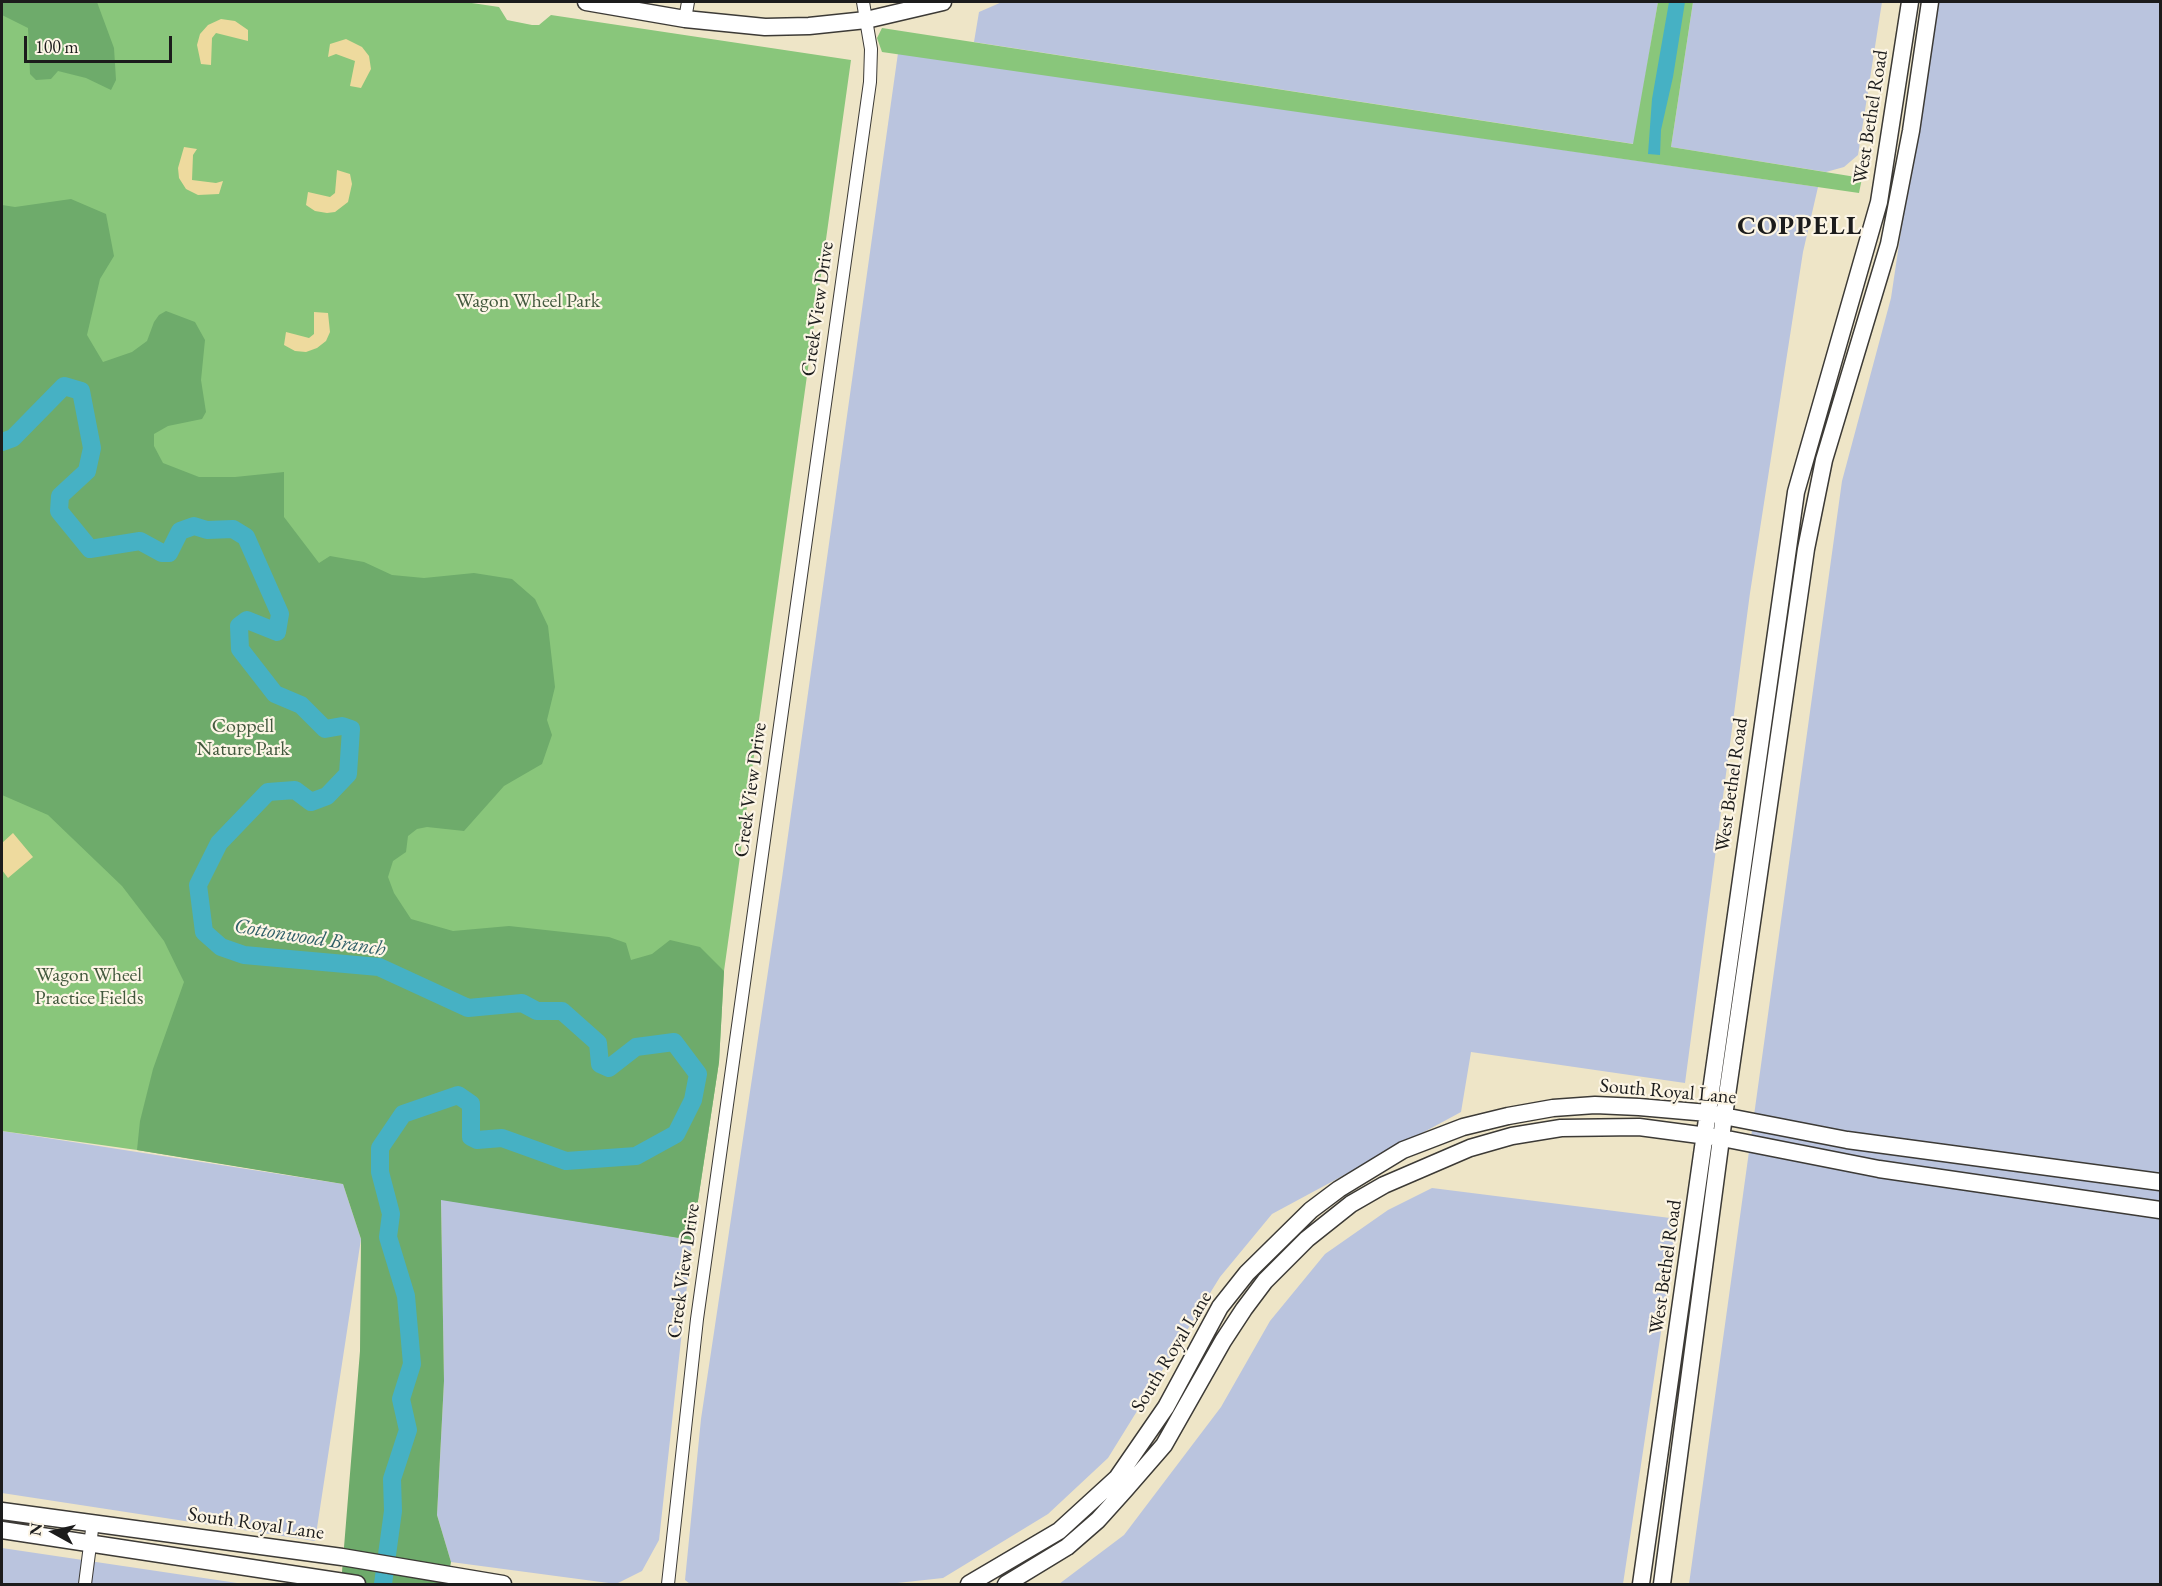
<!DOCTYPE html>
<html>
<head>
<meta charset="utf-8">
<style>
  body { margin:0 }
  #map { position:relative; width:2162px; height:1586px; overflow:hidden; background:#eee5c7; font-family:"EB Garamond",serif }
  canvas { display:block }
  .frame { position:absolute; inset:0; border:3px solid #1c1c1c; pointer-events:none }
  .north { position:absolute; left:24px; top:1502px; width:60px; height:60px; -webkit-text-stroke:4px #fcf5e5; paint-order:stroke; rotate:278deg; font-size:16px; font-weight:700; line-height:24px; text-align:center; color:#1c1c1c }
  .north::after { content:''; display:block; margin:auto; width:21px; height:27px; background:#1c1c1c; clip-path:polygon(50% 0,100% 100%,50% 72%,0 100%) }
  .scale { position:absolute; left:24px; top:36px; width:148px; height:27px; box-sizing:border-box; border:3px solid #1c1c1c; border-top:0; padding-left:8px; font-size:18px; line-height:21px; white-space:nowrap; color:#1c1c1c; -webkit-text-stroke:4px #fcf5e5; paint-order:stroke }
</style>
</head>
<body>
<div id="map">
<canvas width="2162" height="1586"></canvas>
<div class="frame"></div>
<div class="north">N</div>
<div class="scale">100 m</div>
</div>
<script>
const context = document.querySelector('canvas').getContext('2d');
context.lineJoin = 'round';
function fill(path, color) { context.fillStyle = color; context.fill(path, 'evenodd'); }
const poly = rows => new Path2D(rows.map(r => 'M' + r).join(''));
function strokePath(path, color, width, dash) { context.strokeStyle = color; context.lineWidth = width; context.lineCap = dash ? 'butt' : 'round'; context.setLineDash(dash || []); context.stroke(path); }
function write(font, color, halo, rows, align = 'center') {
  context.font = font + ' "EB Garamond",serif'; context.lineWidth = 4.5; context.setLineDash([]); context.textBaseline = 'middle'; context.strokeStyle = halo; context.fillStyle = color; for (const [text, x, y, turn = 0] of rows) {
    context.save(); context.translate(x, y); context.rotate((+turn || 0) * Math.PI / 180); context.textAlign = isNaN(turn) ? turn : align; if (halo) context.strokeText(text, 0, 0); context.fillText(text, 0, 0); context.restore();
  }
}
fill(poly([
  [1002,2,1658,2,1634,144,974,42,979,12],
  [1693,2,1882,2,1858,155,1844,167,1826,172,1671,147],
  [1935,2,2160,2,2160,1584,1689,1584,1842,481,1891,298],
  [898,53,1818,187,1803,252,1750,593,1685,1083,1471,1052,1461,1112,1272,1214,1220,1277,1108,1458,1048,1514,943,1578,888,1584,690,1584,685,1580,701,1419,782,878],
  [2,1131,343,1184,361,1239,315,1541,2,1493],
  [1432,1188,1678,1219,1623,1584,1059,1584,1124,1535,1221,1407,1270,1321,1325,1254,1388,1210],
  [441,1199,692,1240,659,1540,642,1571,616,1584,451,1562,437,1515,444,1381],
  [2,1548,244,1584,2,1584]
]), '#bac4de');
fill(poly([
  [2,2,465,2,499,7,507,20,532,25,539,25,551,15,851,60,724,971,719,1062,692,1240,137,1150,2,1131],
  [1658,2,1693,2,1671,147,1862,178,1859,193,882,52,877,38,882,28,1633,144]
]), '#89c67b');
fill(poly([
  [2,2,97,2,114,48,116,80,111,90,86,78,58,71,51,79,36,80,30,74,28,28,2,15],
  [71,199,106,214,114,256,100,279,87,335,103,362,132,352,147,341,154,322,159,315,166,311,195,322,205,340,201,380,206,412,202,419,168,426,154,434,154,446,163,463,199,477,235,477,284,472,284,517,319,563,330,556,364,562,392,575,424,578,474,573,512,579,535,599,548,626,555,687,547,720,552,735,542,764,504,786,464,831,427,827,417,829,408,836,406,852,393,861,388,877,394,893,411,919,453,931,509,926,609,937,626,943,631,960,652,954,670,940,700,947,724,971,719,1062,692,1240,441,1200,444,1381,437,1515,451,1562,447,1584,341,1584,360,1351,361,1239,343,1184,137,1150,140,1121,153,1069,184,982,164,941,122,886,48,815,2,795,2,205,15,207]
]), '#6eab6b');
fill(poly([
  [221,19,235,21,248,30,248,41,216,33,212,38,211,65,201,64,197,45,200,34,208,25],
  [346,39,362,47,369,56,371,69,361,88,350,86,355,61,336,54,328,57,330,44],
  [184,147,197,149,193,155,192,180,216,183,223,181,219,194,198,195,186,189,179,178,178,168],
  [337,170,350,174,352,184,348,202,335,212,327,213,315,211,306,205,308,192,330,197,335,193],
  [314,312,328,313,330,332,326,341,317,348,306,352,295,351,284,345,286,332,309,338,314,334],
  [13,833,33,857,8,878,2,870,2,843]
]), '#eeda9e');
fill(poly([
  [1669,2,1685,2,1673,77,1661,130,1660,155,1648,154,1652,99]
]), '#46b1c4');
strokePath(poly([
  [2,442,13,438,64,386,81,391,92,448,87,471,60,496,59,511,90,549,140,541,162,553,169,553,180,531,194,526,207,530,233,529,246,537,280,614,277,632,247,620,239,626,240,649,275,694,301,705,325,729,342,726,351,729,348,774,327,796,311,802,295,790,268,792,219,843,198,885,204,932,221,947,244,955,379,967,468,1008,522,1003,537,1011,562,1011,598,1043,600,1064,609,1068,636,1047,674,1042,698,1074,693,1100,676,1134,636,1156,566,1161,502,1138,477,1140,471,1137,471,1104,458,1095,403,1114,380,1148,380,1172,391,1214,388,1237,406,1296,412,1364,401,1399,408,1430,392,1479,393,1511,383,1584]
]), '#46b1c4', 18);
const minor = poly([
  [685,19,688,2],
  [85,1584,93,1522],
  [668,1584,697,1319,870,82,871,49,863,2]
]);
const major = poly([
  [586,2,685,19,765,27,809,26,866,20,943,2],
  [2,1511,342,1557,503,1584],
  [2,1530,357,1584],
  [969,1584,1059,1531,1117,1478,1166,1407,1220,1307,1247,1273,1311,1210,1339,1189,1403,1150,1463,1127,1508,1116,1553,1108,1595,1105,1639,1107,1708,1113,1847,1140,2160,1182],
  [1006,1584,1067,1547,1098,1520,1125,1490,1164,1445,1223,1341,1244,1309,1265,1281,1307,1239,1351,1204,1384,1185,1470,1148,1512,1136,1561,1128,1639,1127,1722,1138,1879,1169,2160,1210],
  [1641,1584,1796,492,1879,202,1910,2],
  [1662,1584,1724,1116,1806,549,1824,460,1889,244,1911,131,1930,2]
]);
strokePath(minor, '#3c3a36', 14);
strokePath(major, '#3c3a36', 19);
strokePath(minor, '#fff', 12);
strokePath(major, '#fff', 16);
write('20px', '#1c1c1c', '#fcf5e5', [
  ["West Bethel Road",1871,117,-81],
  ["Creek View Drive",818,309,-82],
  ["West Bethel Road",1732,785,-82],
  ["Creek View Drive",751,790,-82],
  ["South Royal Lane",1668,1092,5],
  ["West Bethel Road",1666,1267,-82],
  ["Creek View Drive",684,1271,-82],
  ["South Royal Lane",1172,1352,-59],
  ["South Royal Lane",256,1524,8]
]);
write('20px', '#42583d', '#fcf5e5', [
  ["Wagon Wheel Park",528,302],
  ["Coppell",243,727],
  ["Nature Park",243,750],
  ["Wagon Wheel",89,976],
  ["Practice Fields",89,999]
]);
write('italic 21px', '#2f5f68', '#fcf5e5', [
  ["Cottonwood Branch",310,938,9]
]);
context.letterSpacing = '1.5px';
write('bold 26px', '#1c1c1c', '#fcf5e5', [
  ["COPPELL",1800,227]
]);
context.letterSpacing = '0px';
</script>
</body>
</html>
